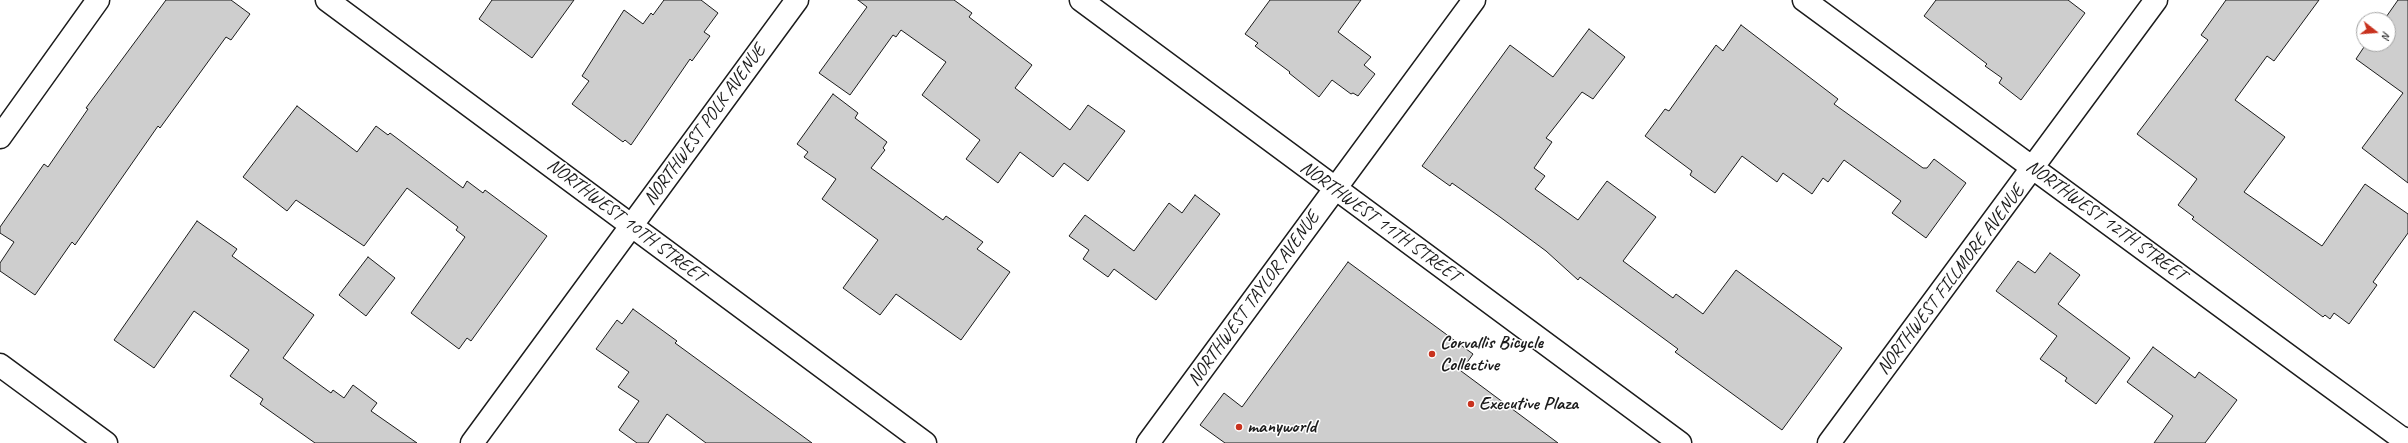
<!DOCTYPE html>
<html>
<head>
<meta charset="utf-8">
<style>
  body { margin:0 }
  #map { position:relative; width:2408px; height:443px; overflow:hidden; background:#fff; font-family:Caveat,sans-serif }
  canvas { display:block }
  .north { position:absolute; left:2356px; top:12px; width:40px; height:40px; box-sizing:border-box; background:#fff; border:1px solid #a4a4a4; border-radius:50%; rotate:107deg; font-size:11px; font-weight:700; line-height:16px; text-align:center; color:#1c1c1c }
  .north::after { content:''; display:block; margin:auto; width:14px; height:18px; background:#c8321e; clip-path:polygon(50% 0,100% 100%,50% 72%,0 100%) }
</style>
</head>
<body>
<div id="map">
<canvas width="2408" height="443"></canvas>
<div class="north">N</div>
</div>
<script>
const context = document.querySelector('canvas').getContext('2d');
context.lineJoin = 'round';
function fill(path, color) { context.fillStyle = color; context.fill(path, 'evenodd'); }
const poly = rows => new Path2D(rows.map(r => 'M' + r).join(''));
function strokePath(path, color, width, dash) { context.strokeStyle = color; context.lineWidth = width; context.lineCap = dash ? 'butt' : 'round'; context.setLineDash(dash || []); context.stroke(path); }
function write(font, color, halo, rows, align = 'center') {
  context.font = font + ' Caveat,sans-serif'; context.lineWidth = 3; context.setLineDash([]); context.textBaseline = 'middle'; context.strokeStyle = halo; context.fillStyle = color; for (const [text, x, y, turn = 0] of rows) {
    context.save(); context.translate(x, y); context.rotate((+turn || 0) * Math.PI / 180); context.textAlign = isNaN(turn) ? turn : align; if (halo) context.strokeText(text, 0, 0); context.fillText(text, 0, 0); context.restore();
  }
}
const building = poly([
  [166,0,231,0,250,14,231,40,226,37,160,128,158,126,75,245,72,242,35,295,0,271,0,263,14,242,0,233,0,227,44,164,48,167,88,109,86,108,166,0],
  [492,0,574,0,532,58,479,19,492,0],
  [664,0,701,0,718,13,704,32,710,36,692,61,690,59,631,145,625,140,623,142,572,104,589,81,582,76,624,10,643,24,651,13,653,15,664,0],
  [858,0,954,0,972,13,969,17,1032,65,1015,88,1070,130,1088,105,1125,131,1088,181,1064,163,1053,177,1020,152,998,183,966,159,980,140,922,95,946,62,901,30,896,37,893,35,850,95,819,73,867,7,858,0],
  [1270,0,1361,0,1338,32,1371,57,1364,65,1375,74,1358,96,1353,93,1351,94,1332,80,1319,97,1289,73,1290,72,1255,46,1258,43,1245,34,1270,0],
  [1936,0,2068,0,2085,13,2021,100,1999,83,2002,78,1985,66,1987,64,1924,16,1936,0],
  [2226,0,2319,0,2274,61,2267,56,2235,100,2285,137,2244,192,2322,246,2365,184,2408,214,2408,233,2373,282,2377,285,2349,324,2334,313,2330,319,2325,315,2323,317,2192,219,2194,217,2178,205,2197,179,2137,134,2208,40,2201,35,2226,0],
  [2398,0,2408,0,2408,183,2362,148,2403,93,2356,59,2366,44,2388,44,2388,20,2384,20,2398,0],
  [1741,25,1838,99,1834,104,1923,168,1927,168,1934,159,1966,183,1926,238,1892,213,1901,201,1844,160,1828,182,1823,178,1812,194,1783,173,1777,182,1742,156,1715,193,1690,175,1692,171,1645,136,1665,109,1669,111,1716,45,1723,51,1741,25],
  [1589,29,1625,57,1593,99,1582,92,1546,138,1552,142,1534,168,1545,176,1535,189,1578,220,1607,181,1656,217,1623,261,1673,298,1676,294,1703,314,1736,270,1842,348,1782,430,1675,352,1678,349,1580,277,1578,280,1546,251,1500,217,1452,183,1450,186,1422,166,1510,45,1553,77,1589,29],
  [833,94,858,113,855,118,887,142,883,148,885,150,871,168,943,220,946,216,983,242,977,249,1010,272,961,340,896,294,880,315,843,288,878,240,822,199,836,179,804,157,808,152,797,144,833,94],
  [297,106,357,152,376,126,388,135,390,133,463,188,467,181,483,193,485,190,547,236,471,341,467,338,459,349,411,313,465,237,456,230,458,227,407,188,364,246,296,200,287,211,243,177,297,106],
  [1195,195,1220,214,1156,300,1114,269,1108,277,1083,259,1089,250,1069,236,1085,215,1134,251,1169,203,1182,213,1195,195],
  [197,221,237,249,232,256,314,315,283,358,331,393,333,390,344,398,353,385,377,403,371,411,417,443,315,443,260,404,263,399,230,376,249,350,194,311,154,368,114,340,197,221],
  [2050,253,2080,275,2058,304,2130,358,2096,404,2065,381,2067,378,2040,359,2057,336,1996,291,2018,261,2035,273,2050,253],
  [368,257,395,278,366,316,339,295,368,257],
  [1348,262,1473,354,1461,371,1558,443,1225,443,1200,425,1224,393,1242,407,1348,262],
  [633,309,677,341,675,343,812,443,706,443,667,414,648,443,637,443,619,430,639,401,618,387,629,372,596,349,617,320,622,324,633,309],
  [2153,347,2195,378,2199,372,2237,400,2205,443,2154,443,2173,416,2127,382,2153,347]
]);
fill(building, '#cecece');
strokePath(building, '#1c1c1c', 1);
const minor = poly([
  [327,0,925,443],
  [1081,0,1680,443],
  [1804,0,2308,370,2400,437,2408,440],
  [0,137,98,0],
  [472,443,797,0],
  [1148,443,1474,0],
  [1829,443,2156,0]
]);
const major = poly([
  [0,365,106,443]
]);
strokePath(minor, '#1c1c1c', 25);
strokePath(major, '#1c1c1c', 25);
strokePath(minor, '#fff', 22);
strokePath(major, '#fff', 22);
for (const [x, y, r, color] of [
  [1432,354,4,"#c8321e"],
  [1471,404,4,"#c8321e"],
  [1239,427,4,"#c8321e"]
]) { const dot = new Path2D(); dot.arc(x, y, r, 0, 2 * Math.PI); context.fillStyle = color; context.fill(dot); strokePath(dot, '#fff', 1.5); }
write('19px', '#1c1c1c', '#fff', [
  ["NORTHWEST POLK AVENUE",705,125,-54],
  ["NORTHWEST 10TH STREET",626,221,37],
  ["NORTHWEST 12TH STREET",2106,221,36],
  ["NORTHWEST 11TH STREET",1380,222,36],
  ["NORTHWEST FILLMORE AVENUE",1951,280,-53],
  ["NORTHWEST TAYLOR AVENUE",1254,299,-54]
]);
write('bold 19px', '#1c1c1c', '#fff', [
  ["Corvallis Bicycle",1440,343],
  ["Collective",1440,365],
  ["Executive Plaza",1479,404],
  ["manyworld",1247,427]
], 'left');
</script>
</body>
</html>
